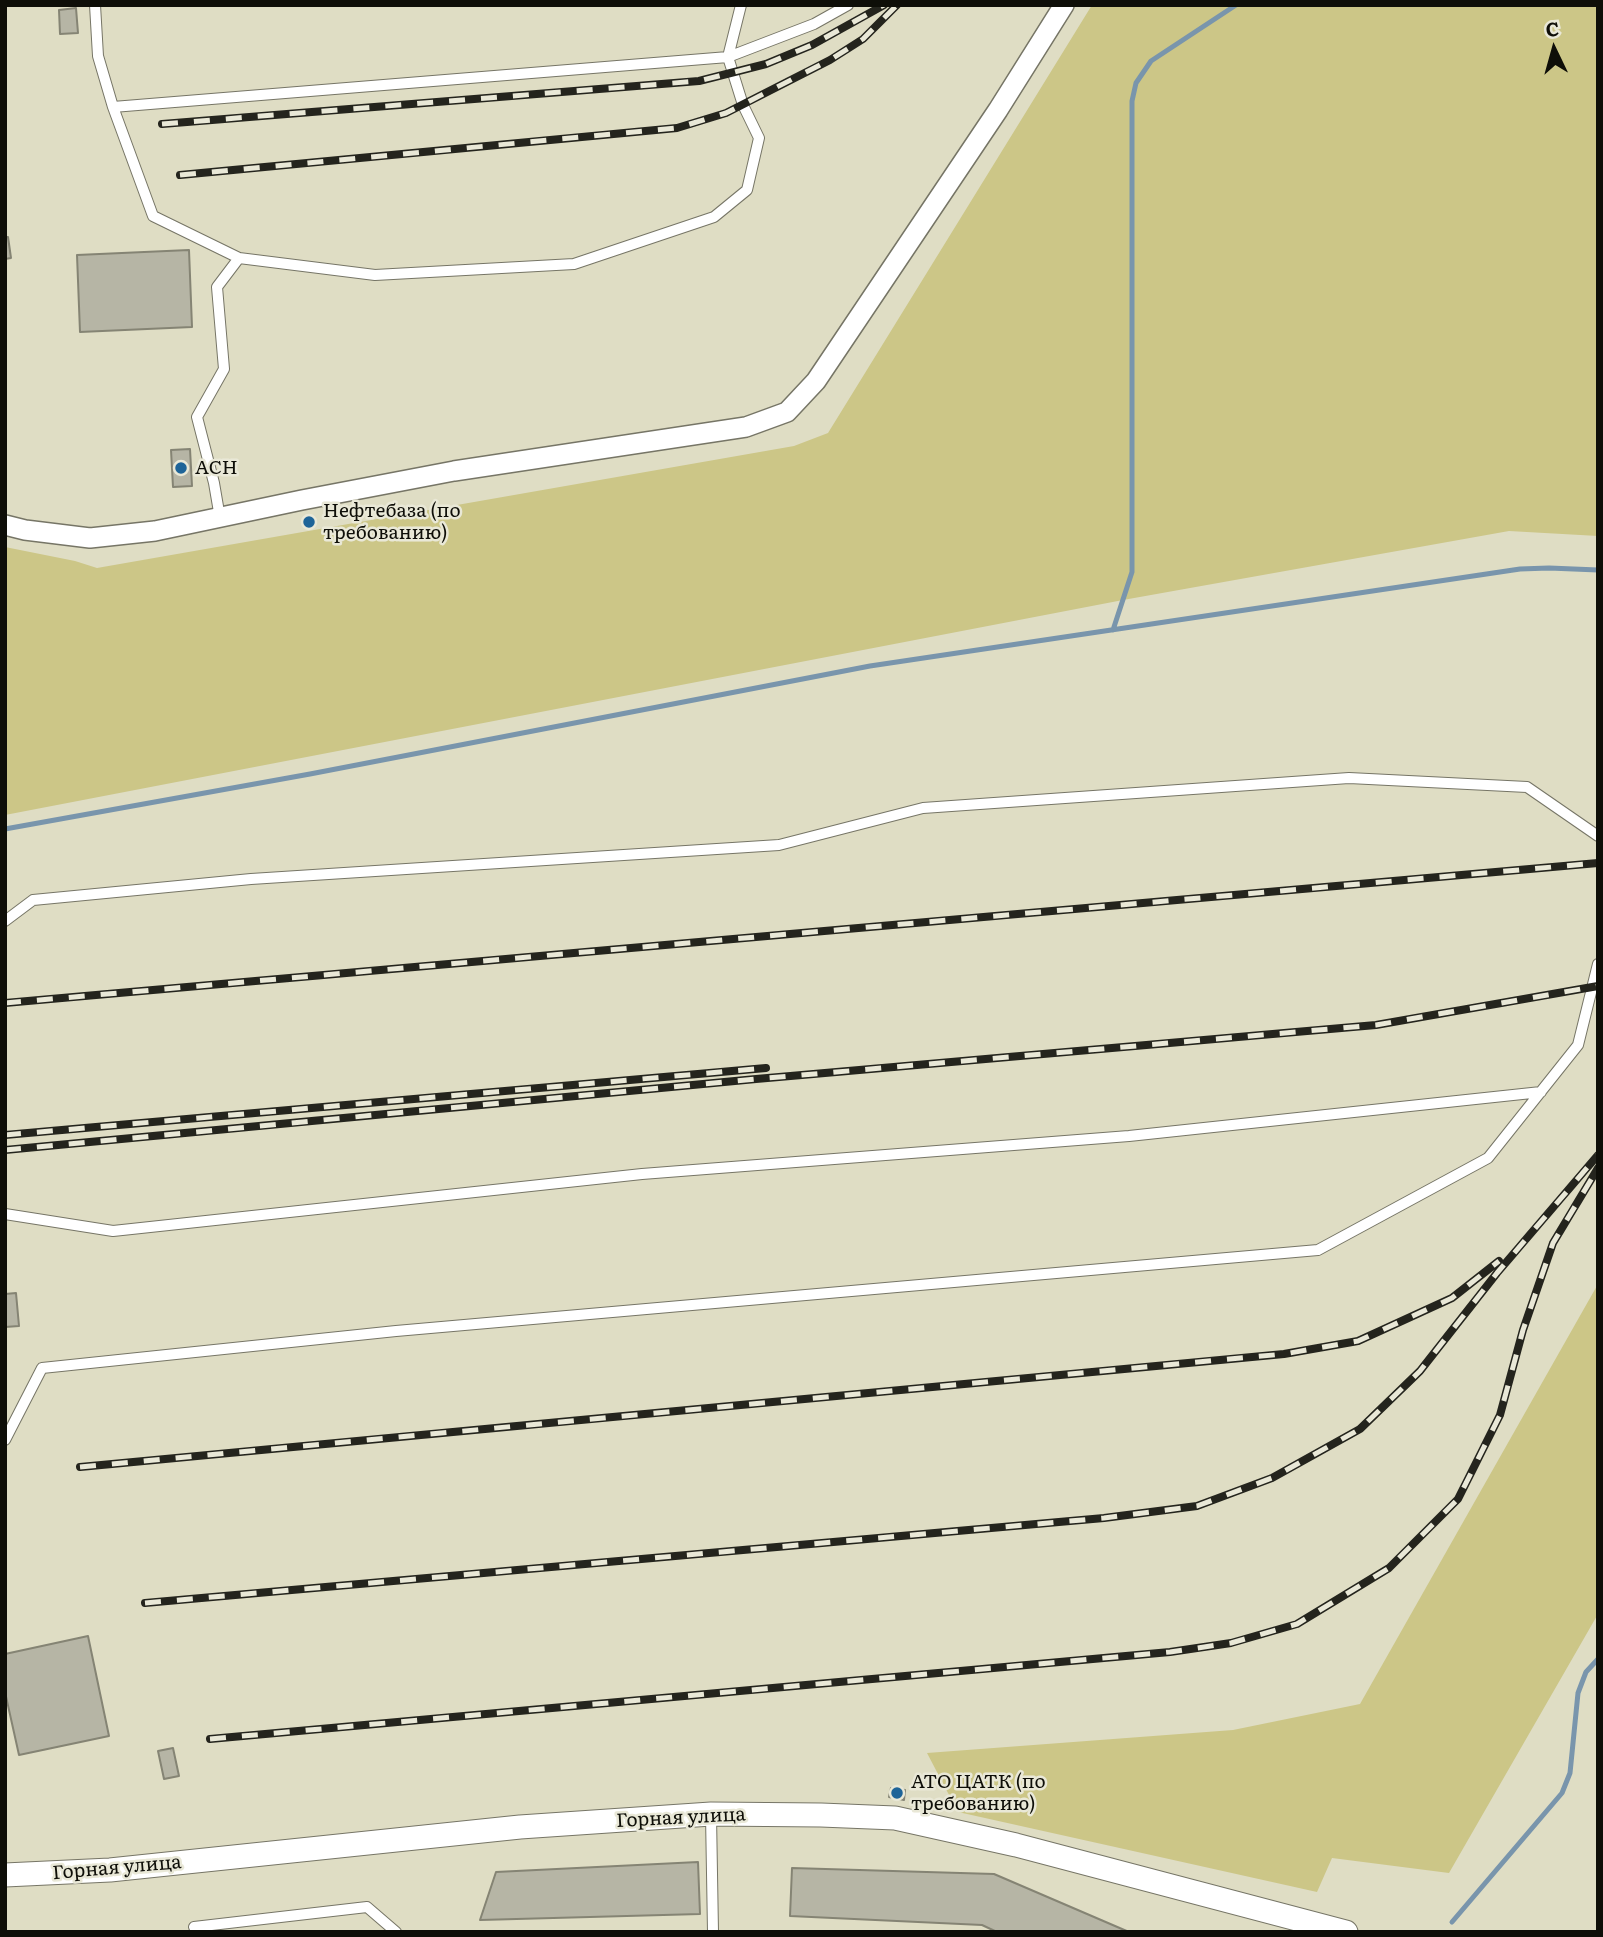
<!DOCTYPE html>
<html>
<head>
<meta charset="utf-8">
<style>
  body { margin:0 }
  #map { position:relative; width:1603px; height:1937px; overflow:hidden; background:#e9e8d7; font-family:Literata,serif }
  canvas { display:block }
  .frame { position:absolute; inset:0; border:7px solid #0e0e08; pointer-events:none }
  .north { position:absolute; left:1519px; top:14px; width:70px; height:70px; -webkit-text-stroke:5px #e9e8d7; paint-order:stroke; rotate:355deg; font-size:19px; font-weight:700; line-height:28px; text-align:center; color:#0e0e08 }
  .north::after { content:''; display:block; margin:auto; width:24px; height:32px; background:#0e0e08; clip-path:polygon(50% 0,100% 100%,50% 72%,0 100%) }
</style>
</head>
<body>
<div id="map">
<canvas width="1603" height="1937"></canvas>
<div class="frame"></div>
<div class="north">С</div>
</div>
<script>
const g = document.querySelector('canvas').getContext('2d');
g.lineJoin = 'round';
function paint(path, color) { g.fillStyle = color; g.fill(path, 'evenodd'); }
function stroke(path, color, width, dash) { g.strokeStyle = color; g.lineWidth = width; g.lineCap = dash ? 'butt' : 'round'; g.setLineDash(dash || []); g.stroke(path); }
function write(font, color, halo, rows, align = 'center') {
  g.font = font + ' Literata,serif'; g.lineWidth = 5; g.setLineDash([]); g.textBaseline = 'middle'; g.strokeStyle = halo; g.fillStyle = color; for (const [text, x, y, turn = 0] of rows) {
    g.save(); g.translate(x, y); g.rotate((+turn || 0) * Math.PI / 180); g.textAlign = isNaN(turn) ? turn : align; if (halo) g.strokeText(text, 0, 0); g.fillText(text, 0, 0); g.restore();
  }
}
const built = new Path2D(`
  M5,5H1598V1932H5Z`);
const green = new Path2D(`
  M1092,5H1598V536L1509,531L1123,600L5,815V547L75,561L97,568L794,446L828,433Z
  M1598,1284V1614L1449,1873L1332,1858L1317,1892L958,1812L927,1753L1233,1730L1360,1704Z`);
const stream = new Path2D(`
  M1113,630L1132,572V101L1136,83L1151,61L1236,5
  M5,829L310,774L870,666L1520,569L1549,568L1598,570
  M1452,1922L1562,1793L1570,1773L1578,1693L1586,1672L1598,1659`);
const building = new Path2D(`
  M76,8L78,33L60,34L59,10Z
  M5,237H8L11,258L5,259Z
  M189,250L192,327L80,332L77,255Z
  M190,449L192,486L173,487L171,450Z
  M16,1293L19,1326L5,1327V1294Z
  M88,1636L109,1736L19,1755L5,1692V1654Z
  M173,1748L179,1776L164,1779L158,1751Z
  M891,1788L905,1790L904,1800L889,1797Z
  M698,1862L700,1914L480,1920L496,1872Z
  M792,1868L994,1874L1129,1932H997L982,1925L790,1916Z`);
const service = new Path2D(`
  M95,5L98,56L113,107L153,216L239,258L375,275L574,264L714,217L747,190L759,138L743,105L728,57L741,5
  M113,107L728,57L814,24L848,5
  M220,518L214,483L197,417L224,369L217,287L239,258
  M5,921L33,900L251,879L779,845L923,808L1349,778L1527,787L1598,836
  M5,1214L113,1231L642,1174L1129,1136L1541,1092
  M5,1440L42,1368L396,1331L1318,1250L1488,1158L1578,1045L1598,964
  M711,1815L713,1932
  M194,1927L367,1907L396,1932`);
const minor = new Path2D(`
  M5,525L25,530L90,538L155,531L302,500L454,471L746,427L787,412L816,381L998,110L1064,5`);
const tertiary = new Path2D(`
  M5,1875L110,1870L520,1827L711,1814L821,1815L895,1818L1016,1845L1346,1932`);
const rail = new Path2D(`
  M162,124L699,81L766,64L812,45L884,5
  M180,175L677,128L726,113L830,60L863,39L897,5
  M5,1003L1598,863
  M5,1135L766,1068
  M5,1150L756,1079L1376,1025L1598,986
  M80,1467L1284,1354L1358,1341L1452,1298L1499,1261
  M145,1603L1104,1518L1197,1506L1272,1478L1360,1429L1420,1371L1497,1273L1598,1155
  M210,1739L1170,1652L1231,1643L1297,1624L1389,1568L1458,1499L1500,1415L1523,1330L1553,1243L1598,1168`);
const markers = [
  [181,468,7,"#1e6498"],
  [309,522,7,"#1e6498"],
  [897,1793,7,"#1e6498"]
];
const poiNames = [
  ["АСН",195,468],
  ["Нефтебаза (по",323,511],
  ["требованию)",323,533],
  ["АТО ЦАТК (по",911,1782],
  ["требованию)",911,1804]
];
const streetNames = [
  ["Горная улица",681,1818,-3],
  ["Горная улица",117,1868,-5]
];
paint(built, '#dfddc4');
paint(green, '#ccc687');
stroke(stream, '#7995ac', 5);
paint(building, '#b6b5a5');
stroke(building, '#858474', 2);
stroke(service, '#767566', 12);
stroke(minor, '#767566', 22);
stroke(tertiary, '#767566', 25);
stroke(service, '#fff', 10);
stroke(minor, '#fff', 19);
stroke(tertiary, '#fff', 23);
stroke(rail, '#24241d', 8);
stroke(rail, '#e9e8d7', 5, [16]);
for (const [x, y, r, color] of markers) { const dot = new Path2D(); dot.arc(x, y, r, 0, 2 * Math.PI); g.fillStyle = color; g.fill(dot); stroke(dot, '#e9e8d7', 2.5); }
write('19px', '#0e0e08', '#e9e8d7', poiNames, 'left');
write('19px', '#0e0e08', '#e9e8d7', streetNames);
</script>
</body>
</html>
